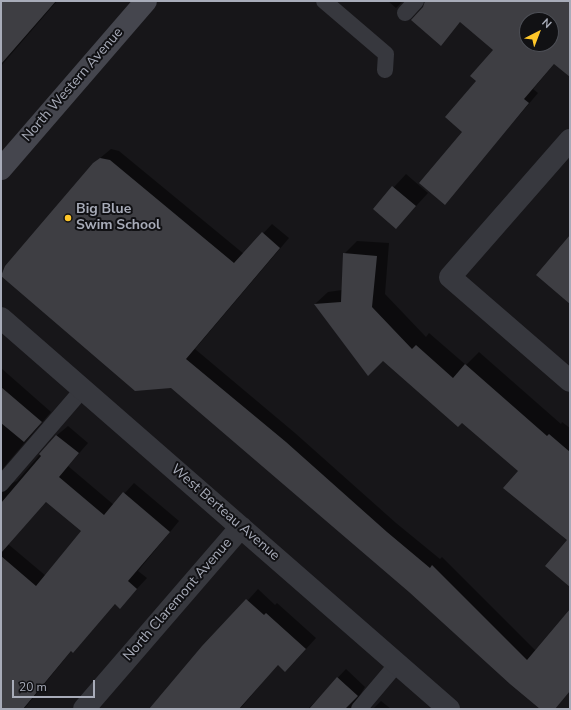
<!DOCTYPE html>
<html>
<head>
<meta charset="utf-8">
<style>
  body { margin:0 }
  #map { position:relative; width:571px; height:710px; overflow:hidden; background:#171619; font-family:"Nunito Sans",sans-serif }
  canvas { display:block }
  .frame { position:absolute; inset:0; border:2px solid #a8acb9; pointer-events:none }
  .north { position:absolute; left:519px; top:12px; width:40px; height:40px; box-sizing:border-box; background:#111114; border:1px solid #4d4f56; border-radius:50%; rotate:42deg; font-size:11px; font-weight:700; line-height:16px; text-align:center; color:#a8acb9 }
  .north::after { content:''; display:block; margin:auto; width:14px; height:18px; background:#fec629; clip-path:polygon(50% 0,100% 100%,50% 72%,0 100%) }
  .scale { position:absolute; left:12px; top:680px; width:83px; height:18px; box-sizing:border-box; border:2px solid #a8acb9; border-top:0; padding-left:5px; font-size:12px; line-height:14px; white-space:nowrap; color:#a8acb9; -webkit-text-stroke:3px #111114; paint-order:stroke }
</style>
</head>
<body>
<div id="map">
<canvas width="571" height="710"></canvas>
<div class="frame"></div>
<div class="north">N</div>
<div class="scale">20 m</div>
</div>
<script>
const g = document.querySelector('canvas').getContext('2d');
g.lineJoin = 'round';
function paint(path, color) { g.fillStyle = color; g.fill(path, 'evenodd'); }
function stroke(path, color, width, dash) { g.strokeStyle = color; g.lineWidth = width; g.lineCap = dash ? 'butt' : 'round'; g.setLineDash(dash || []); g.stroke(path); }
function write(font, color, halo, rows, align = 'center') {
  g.font = font + ' "Nunito Sans",sans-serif'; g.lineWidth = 4; g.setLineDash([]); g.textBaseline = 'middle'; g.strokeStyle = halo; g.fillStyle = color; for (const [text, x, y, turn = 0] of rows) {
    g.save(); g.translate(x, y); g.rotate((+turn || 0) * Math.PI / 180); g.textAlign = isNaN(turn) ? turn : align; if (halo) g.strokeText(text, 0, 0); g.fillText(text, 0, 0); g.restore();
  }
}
const shadow = new Path2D(`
  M1,1H57L1,66Z
  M388,1H403L396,8Z
  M426,1H570V63H555L533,89L538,93L445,203L477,80L494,50L461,21L441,44ZM527,20H551V44H527Z
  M111,149L119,151L244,254L272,224L289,238L195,349L295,433L396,523L440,559L442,557L536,651L570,611V691L554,709H541L410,591L171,387L94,163Z
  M406,174L428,193L396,228L374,209Z
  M357,241L389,243L385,294L426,337L429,333L466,365L479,352L561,424L562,422L570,428V541L519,471L463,421L315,304L328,292L342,290L344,254Z
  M1,368L51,412L4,467L1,472L10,484L17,481L56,436L68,426L88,443L68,466L114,505L134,483L179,521L138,571L147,578L120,607L116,603L83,641L72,650L24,709H1ZM47,501L82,531L46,576L8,544Z
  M258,589L275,605L277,603L316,638L296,660L278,664L240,709H151Z
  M346,669L365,687L358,698L361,708L363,709H308Z
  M381,701L391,709H373Z`);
const building = new Path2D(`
  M1,1H56L1,64Z
  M425,1H570V77L554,64L524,99L529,103L445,205L419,183L462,132L445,117L476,81L470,76L493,50L460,22L441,46L411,20L423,7ZM527,20H551V44H527Z
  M100,158L110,160L234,263L262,232L280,248L186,359L286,442L387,532L430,568L432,565L527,660L570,609V691L555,709H540L510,684L409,592L171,388L135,391L1,276L5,266L93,163Z
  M392,186L416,206L396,229L373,209Z
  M570,235V304L536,275Z
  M343,253L377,256L372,307L412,349L416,345L453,378L465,364L547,436L549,434L570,452V587L545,566L567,540L503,488L518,471L462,423L458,427L383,361L368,376L314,304L341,302Z
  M1,387L42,422L24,442L1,423Z
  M56,435L79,453L59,477L104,515L123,492L170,532L128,581L137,589L120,609L115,604L73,653L71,651L23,709H1V556L36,586L81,531L46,502L1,553V503L41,456L39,454Z
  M246,599L264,615L266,613L306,649L285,672L278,665L239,709H149L202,646Z
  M337,677L358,696L345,709H309Z`);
const lane = new Path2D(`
  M324,1L386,54L385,70
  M405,13L416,1
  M1,484L83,389
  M359,709L397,664`);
const street = new Path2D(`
  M570,140L450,277L570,381
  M1,318L449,709
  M84,709L241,527`);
const secondary = new Path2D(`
  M1,169L146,1`);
const markers = [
  [68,218,4,"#fec629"]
];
const streetNames = [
  ["North Western Avenue",73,85,-49],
  ["West Berteau Avenue",225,513,41],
  ["North Claremont Avenue",178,600,-49]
];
const poiNames = [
  ["Big Blue",76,210],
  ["Swim School",76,226]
];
paint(shadow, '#0007');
paint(building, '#3e3e43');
stroke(lane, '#37383e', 16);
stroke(street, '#37383e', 22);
stroke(secondary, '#45464e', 22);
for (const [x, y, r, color] of markers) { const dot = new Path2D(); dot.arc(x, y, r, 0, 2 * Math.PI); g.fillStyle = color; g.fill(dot); stroke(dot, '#111114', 1.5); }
write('14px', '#a8acb9', '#111114', streetNames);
write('bold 14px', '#a8acb9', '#111114', poiNames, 'left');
</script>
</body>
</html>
